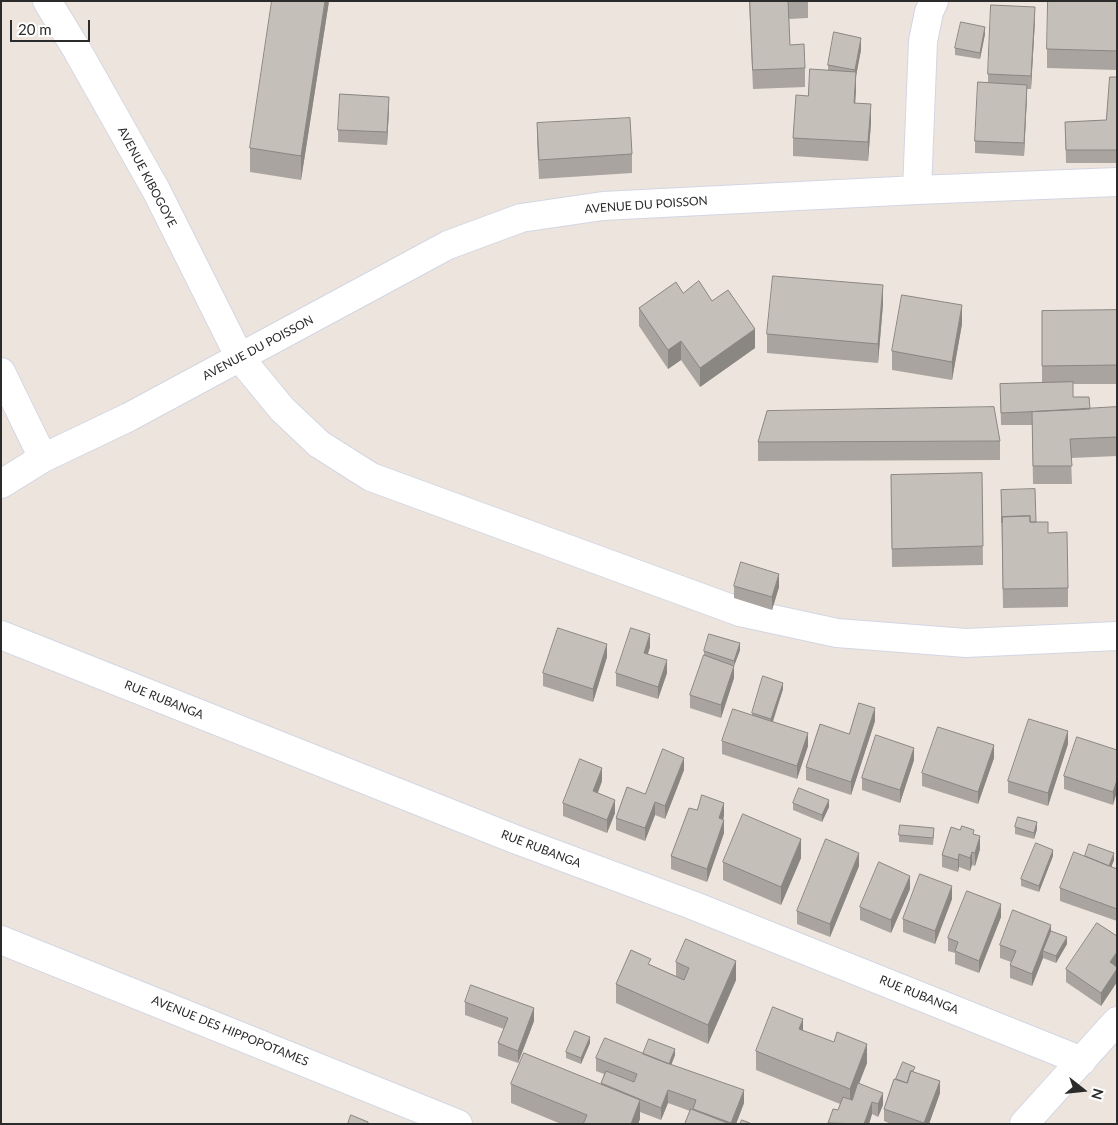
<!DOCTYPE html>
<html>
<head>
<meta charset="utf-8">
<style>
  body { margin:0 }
  #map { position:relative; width:1118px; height:1125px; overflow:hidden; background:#ede5dd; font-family:Lato,sans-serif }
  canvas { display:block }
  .frame { position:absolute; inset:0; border:2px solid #2b2b2b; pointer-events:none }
  .north { position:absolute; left:1058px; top:1065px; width:50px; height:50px; -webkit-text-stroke:4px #fff; paint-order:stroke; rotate:106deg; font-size:14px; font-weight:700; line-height:20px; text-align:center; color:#2b2b2b }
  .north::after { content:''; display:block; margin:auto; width:18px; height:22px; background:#2b2b2b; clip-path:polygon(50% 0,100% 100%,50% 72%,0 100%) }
  .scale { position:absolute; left:10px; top:20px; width:80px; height:22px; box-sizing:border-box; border:2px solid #2b2b2b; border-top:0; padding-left:6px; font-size:15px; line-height:18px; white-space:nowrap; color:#2b2b2b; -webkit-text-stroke:4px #fff; paint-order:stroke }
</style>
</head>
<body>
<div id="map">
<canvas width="1118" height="1125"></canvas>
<div class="frame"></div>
<div class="north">N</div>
<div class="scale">20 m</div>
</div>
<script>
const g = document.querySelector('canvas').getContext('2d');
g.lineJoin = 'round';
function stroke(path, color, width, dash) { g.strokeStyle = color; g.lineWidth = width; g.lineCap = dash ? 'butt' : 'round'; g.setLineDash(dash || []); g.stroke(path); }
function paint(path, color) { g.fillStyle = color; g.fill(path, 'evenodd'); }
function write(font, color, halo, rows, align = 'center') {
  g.font = font + ' Lato,sans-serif'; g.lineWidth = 4; g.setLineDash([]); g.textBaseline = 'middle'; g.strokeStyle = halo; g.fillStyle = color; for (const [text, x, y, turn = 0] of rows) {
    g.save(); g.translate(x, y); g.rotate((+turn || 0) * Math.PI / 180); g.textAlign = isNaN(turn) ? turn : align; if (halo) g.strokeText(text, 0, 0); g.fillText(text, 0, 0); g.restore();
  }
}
const street = new Path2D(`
  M47,1L77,50L156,190L240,358L282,409L319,444L371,477L740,612L837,633L966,643L1117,636
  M917,190L923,41L929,12L934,1
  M1,372L43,458
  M1,484L43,458L129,417L448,245L521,218L603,206L917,190L1117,182
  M1,635L517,840L692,905L1082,1061
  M1,940L458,1124
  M1024,1124L1117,1021`);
const wall = new Path2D(`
  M329,1L301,180L250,172V148Z
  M749,1H808V18L789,19L790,45L805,68V87L753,89Z
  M1117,1V70L1047,68V49Z
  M1035,20L1031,89H1027L1024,156L975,153V141L988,83V74Z
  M985,34L980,59L955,55V48Z
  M861,50L856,76L855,103L871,123L868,161L793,156V138L808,96L828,70V65Z
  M1117,77V163H1066L1065,122L1106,120Z
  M389,109L387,145L338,142V130Z
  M537,123L632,154V173L539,179L537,142Z
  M683,293L712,301L755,348L700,387L681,360L668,369L639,326V308Z
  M883,304L878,363L767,353V334Z
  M1117,310V384H1073V397L1090,409L1117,407V456L1071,458L1072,484H1033L1032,425H1001L1000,384L1042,383V311Z
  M962,324L952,380L892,370V351Z
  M1000,441V460L758,461V442Z
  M982,473L983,565L892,567L891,475Z
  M1001,490L1048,533L1068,588V607L1003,608Z
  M734,586L779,587L772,610L734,598Z
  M650,647L648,654L667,673L658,699L616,686V673Z
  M740,650L734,666V678L721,718L690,708V695L704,656V651Z
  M607,657L593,702L543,686V673Z
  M783,689L773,722L808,746L797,779L722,754V741L752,715V713Z
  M875,721L851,795L806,780V767L849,734Z
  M1068,744L1048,806L1008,793V781Z
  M1117,750L1113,805L1064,789V776Z
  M994,758L978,804L922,786V773Z
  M914,760L900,803L862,790V778Z
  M684,770L665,819L655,815L645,841L616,830V818L645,794Z
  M602,781L598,793L615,813L607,833L563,816V803Z
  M793,803L829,807L822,822L793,810Z
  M697,810L724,816L723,820L724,833L707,882L671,869V856Z
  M1015,827L1037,829L1034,839L1015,834Z
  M899,835H934L933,845L899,842Z
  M974,835L980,849L975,866L972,865L970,871L959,867L958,872L942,867V855Z
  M1053,856L1039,892L1021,886V879Z
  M1085,856L1114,860L1111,867L1117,869V921L1060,901V888Z
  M801,858L781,905L723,880V862Z
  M859,866L830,937L797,924V911Z
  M910,889L891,933L860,920V907Z
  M952,899L935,944L903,932V919Z
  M1001,917L979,973L955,964V953L948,951V938Z
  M1051,931L1067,944L1056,963L1043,958L1032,986L1010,978V965L1011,962L1000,958V945Z
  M676,962L736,980L708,1044L616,1003V984L651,965L676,976Z
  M1116,966L1117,967V982L1101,1006L1066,982V969Z
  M465,1002L534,1021L518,1063L498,1056V1043L504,1029L465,1015Z
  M803,1030L867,1063L859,1083L883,1105L878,1117L872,1114L869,1124H828L833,1109L838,1110L840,1104L756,1070V1051Z
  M590,1043L581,1064L566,1058V1052Z
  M643,1054L675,1055L671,1065L744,1103L736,1124H685L690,1111L668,1103L661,1120L640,1112V1119L638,1124H561L511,1103V1084H601L604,1074L596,1071V1058Z
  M915,1072L940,1093L929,1124H891L884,1121V1109L896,1079Z`);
const shadedWall = new Path2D(`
  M325,1H329L301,180V156Z
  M1035,7V20L1031,89V76Z
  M985,27V34L980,59V53Z
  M861,38V50L856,76V91L854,122L855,70Z
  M1027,85V97L1024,156V143Z
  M389,97V109L387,145V132Z
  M871,104V123L868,161V142Z
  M883,285V304L878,363V344Z
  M962,305V324L952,380V362Z
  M755,329V348L700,387V368Z
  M681,341V360L668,369V350Z
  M779,574V587L772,610V597Z
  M650,634V647L644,665V653Z
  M740,643V650L734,666V678L721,718V705L734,667V661Z
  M607,644V657L593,702V689Z
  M667,660V673L658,699V687Z
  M783,683V689L771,726V719Z
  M875,708V721L851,795V782Z
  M1068,731V744L1048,806V793Z
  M808,733V746L797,779V766Z
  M994,745V758L978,804V792Z
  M914,748V760L900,803V790Z
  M684,758V770L665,819V806Z
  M602,768V781L593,804V791Z
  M1117,780V792L1113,805V792Z
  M615,800V813L607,833V820Z
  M829,800V807L822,822V815Z
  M655,802V815L645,841V828Z
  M724,803V816L719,831V818Z
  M724,820V833L707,882V869Z
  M1037,822V829L1034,839V833Z
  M980,836V849L975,866V853Z
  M801,839V858L781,905V887Z
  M1053,850V856L1039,892V886Z
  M972,852V865L970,871V858Z
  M859,853V866L830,937V924Z
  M1114,853V860L1109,873V866Z
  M959,854V867L958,872V860Z
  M910,876V889L891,933V920Z
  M952,886V899L935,944V931Z
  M1001,904V917L979,973V961Z
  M1051,925V937L1043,951V958L1032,986V974Z
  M1067,937V944L1056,963V956Z
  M1117,952V965L1110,975V962Z
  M736,961V980L708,1044V1025Z
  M1117,969V982L1101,1006V993Z
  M534,1008V1021L518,1063V1051Z
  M803,1019V1038L799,1029Z
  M590,1037V1043L581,1064V1058Z
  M867,1044V1063L850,1107V1089Z
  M675,1049V1055L667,1076V1069Z
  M940,1081V1093L929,1124H924Z
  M668,1090V1103L661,1120V1108Z
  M744,1090V1103L736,1124H731Z
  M883,1093V1105L878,1117V1104Z
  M640,1100V1119L638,1124H631Z
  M872,1102V1114L869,1124H864Z`);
const building = new Path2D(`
  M272,1H325L301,156L250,148Z
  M750,1H788L790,45L804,44L805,68L753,70Z
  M1048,1H1117V51L1047,49Z
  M991,5L1035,7L1031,76L988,74Z
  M961,22L985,27L980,53L955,48Z
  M834,32L861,38L855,70L828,65Z
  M810,69L856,72L854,103L871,104L868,142L793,138L796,95L808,96Z
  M1110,77H1117V150H1066L1065,122L1106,120Z
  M978,82L1027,85L1024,143L975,141Z
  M340,94L389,97L387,132L338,130Z
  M630,118L632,154L539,160L537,123Z
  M773,276L883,285L878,344L767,334Z
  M699,281L712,301L728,290L755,329L700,368L681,341L668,350L639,308L676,282L683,293Z
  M902,295L962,305L952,362L892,351Z
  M1117,310V365L1042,366V311Z
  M1073,382V397H1089L1090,409L1047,411L1001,413L1000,384Z
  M994,407L1000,441L758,442L767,411Z
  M1117,407V437L1070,439L1072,466H1033L1032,412Z
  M982,473L983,546L892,549L891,475Z
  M1035,489L1036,522H1030V516L1002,517V523L1001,490Z
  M1030,516V522H1048V533L1067,532L1068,588L1003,589L1002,517Z
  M741,562L779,574L772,597L734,586Z
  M558,628L607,644L593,689L543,673Z
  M631,628L650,634L644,653L667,660L658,687L616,673Z
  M709,634L740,643L734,661L704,651Z
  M704,655L734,666L721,705L690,695Z
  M763,676L783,683L771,719L752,713Z
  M859,703L875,708L851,782L806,767L820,724L849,734Z
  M733,709L808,733L797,766L722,741Z
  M1029,719L1068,731L1048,793L1008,781Z
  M938,727L994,745L978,792L922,773Z
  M876,735L914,748L900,790L862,778Z
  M1077,737L1117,750V780L1113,792L1064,776Z
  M663,749L684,758L665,806L655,802L645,828L616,818L627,787L645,794Z
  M580,759L602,768L593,791L615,800L607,820L563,803Z
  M799,788L829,800L822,815L793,803Z
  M702,795L724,803L719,818L724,820L707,869L671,856L689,808L697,810Z
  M743,814L801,839L781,887L723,862Z
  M1018,817L1037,822L1034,833L1015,827Z
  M900,825L934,828L933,838L899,835Z
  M962,826L974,830L973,834L980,836L975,853L972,852L970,858L959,854L958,860L942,855L951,827L960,830Z
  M826,839L859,853L830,924L797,911Z
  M1036,843L1053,850L1039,886L1021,879Z
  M1089,844L1114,853L1109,866L1085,856Z
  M1074,852L1117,869V909L1060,888Z
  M879,862L910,876L891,920L860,907Z
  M920,874L952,886L935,931L903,919Z
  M967,891L1001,904L979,961L955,951L958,942L948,938Z
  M1013,910L1051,925L1032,974L1010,965L1016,951L1000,945Z
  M1097,923L1117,936V952L1110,962L1117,967V969L1101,993L1066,969Z
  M1051,931L1067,937L1056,956L1043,951Z
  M686,939L736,961L708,1025L616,984L631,950L651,959L648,964L684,980L689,968L676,962Z
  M471,985L534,1008L518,1051L498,1043L508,1018L465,1002Z
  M773,1007L803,1019L799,1029L834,1042L837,1032L867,1044L850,1089L756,1051Z
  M575,1031L590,1037L581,1058L566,1052Z
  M605,1038L667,1063L744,1090L731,1123L693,1109L696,1100L668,1090L661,1108L601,1083L606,1071L634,1082L637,1074L596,1058Z
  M649,1039L675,1049L669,1064L643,1054Z
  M524,1053L640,1100L631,1124H583L587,1115L511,1084Z
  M903,1062L915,1067L913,1071H911L907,1083L896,1079Z
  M911,1071L940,1081L924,1123L884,1109L894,1079L907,1083Z
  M858,1083L883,1093L878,1104L872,1102L864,1124L828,1123L833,1109L838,1110L843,1097L852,1100Z
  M691,1109L730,1124H685Z
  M351,1115L368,1122V1124H348Z
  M742,1120L752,1124H740Z`);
const streetNames = [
  ["AVENUE KIBOGOYE",147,177,62],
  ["AVENUE DU POISSON",646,205,-4],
  ["AVENUE DU POISSON",258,348,-28],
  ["RUE RUBANGA",164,700,22],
  ["RUE RUBANGA",541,849,21],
  ["RUE RUBANGA",919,995,22],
  ["AVENUE DES HIPPOPOTAMES",230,1031,22]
];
stroke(street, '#d2d6e3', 30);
stroke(street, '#fff', 28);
paint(wall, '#a9a49f');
paint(shadedWall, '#8a8682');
paint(building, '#c5bfb9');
stroke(building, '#8a8682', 1);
write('12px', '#2b2b2b', '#fff', streetNames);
</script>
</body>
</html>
